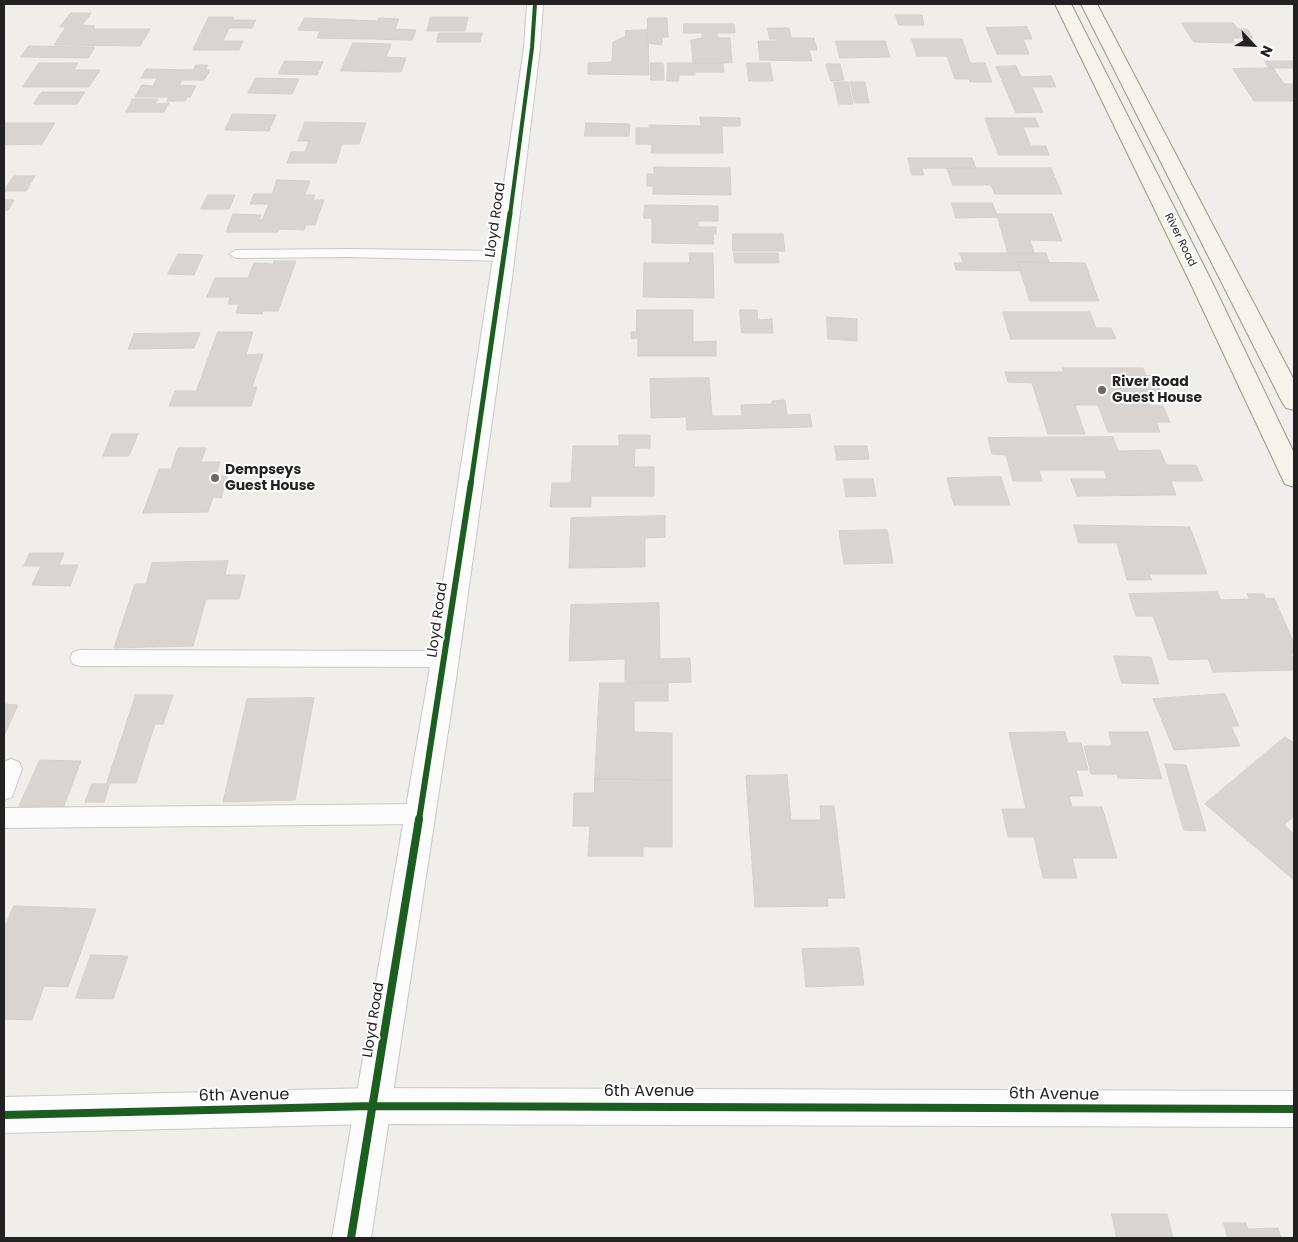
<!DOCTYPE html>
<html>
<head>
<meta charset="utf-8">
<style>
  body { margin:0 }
  #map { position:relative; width:1298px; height:1242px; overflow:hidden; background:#f0eeeb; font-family:Poppins,sans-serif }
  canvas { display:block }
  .frame { position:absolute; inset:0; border:5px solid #222; pointer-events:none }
  .north { position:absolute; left:1228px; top:20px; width:50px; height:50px; -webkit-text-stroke:4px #fff; paint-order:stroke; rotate:115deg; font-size:14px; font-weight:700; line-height:20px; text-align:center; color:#222 }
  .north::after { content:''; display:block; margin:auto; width:18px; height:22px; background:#222; clip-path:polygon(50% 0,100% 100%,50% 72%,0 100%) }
</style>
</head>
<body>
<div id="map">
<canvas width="1298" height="1242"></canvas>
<div class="frame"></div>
<div class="north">N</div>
</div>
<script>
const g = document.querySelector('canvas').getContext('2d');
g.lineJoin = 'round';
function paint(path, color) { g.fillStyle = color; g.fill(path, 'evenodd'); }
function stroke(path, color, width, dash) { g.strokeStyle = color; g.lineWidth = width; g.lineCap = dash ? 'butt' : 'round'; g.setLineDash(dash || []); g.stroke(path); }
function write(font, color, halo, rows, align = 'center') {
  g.font = font + ' Poppins,sans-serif'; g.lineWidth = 4; g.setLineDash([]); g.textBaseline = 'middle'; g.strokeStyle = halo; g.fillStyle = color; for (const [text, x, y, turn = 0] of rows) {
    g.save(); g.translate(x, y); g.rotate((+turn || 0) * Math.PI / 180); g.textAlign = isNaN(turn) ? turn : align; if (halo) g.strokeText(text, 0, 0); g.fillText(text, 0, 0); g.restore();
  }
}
const building = new Path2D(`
  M71,13H91L82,25L95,26L93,29H150L140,46L54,45L66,27H60Z
  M896,15H922L924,25H899Z
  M209,17H234L233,20H256L252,28H229L223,41H243L239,50H193Z
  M431,17H468L465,31H427Z
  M305,18L378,21L379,18L399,19L395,29L416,30L412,40L317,38L320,31L298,30Z
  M648,18H667L668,37H662V45L648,43Z
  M1182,23H1233L1238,29H1247L1253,38H1232L1235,43L1194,42Z
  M684,24H734L735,33H717V38H730L732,63H693L691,40L702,38V33H684Z
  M1027,27L1032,39H1023L1029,54H997L986,28Z
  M768,28H789L791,38H814L817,50H809L812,61L760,60L758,41H776V39H770Z
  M648,30L649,75L588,74V63L612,62L613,42L626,36L625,31Z
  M439,33H482L480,42H437Z
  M912,39H962L970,63H985L992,82H970L969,79H955L947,56H917Z
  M836,41H885L890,57L840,58Z
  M353,43L391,44L386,57L406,58L401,72L341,71Z
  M29,46L95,47L88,58L21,57Z
  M285,61L323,62L317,75L279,74Z
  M1265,61H1294V68H1269Z
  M39,63H78L74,70H100L89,87H23Z
  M651,63H663L664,80H651Z
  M668,63H723L724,72H695V75H679V81H667Z
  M747,63H770L773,81H749Z
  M826,64H840L844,80L831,81Z
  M196,65H208L205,70H210L204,80H182L179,85L196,86L190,97H187L185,101H167L169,97H135L142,85L153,86L157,78H141L146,69L193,70Z
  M1016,66L1021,77L1051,76L1056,87H1032L1043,112L1016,113L996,67Z
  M1273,68L1284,84H1294V101H1254L1233,69Z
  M256,78L299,79L292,94L248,93Z
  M834,82H848L853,104H839Z
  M850,82H865L869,103H855Z
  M42,92H85L77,104H34Z
  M133,99H158L155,104L169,103L164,112H126Z
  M233,114L276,115L269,131L225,130Z
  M700,117L740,118V126H722L723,153H651L652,144H636V128H649V125L701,126Z
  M985,118H1035L1039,127H1023L1031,146H1046L1049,155H999Z
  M305,122L366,123L359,144H342L336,163H287L291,152H305L309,141H298Z
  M4,123H55L42,144L4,145Z
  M586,123L630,124L629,136H585Z
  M908,158H972L976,168H922L924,175H912Z
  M654,167L730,168L731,195L653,194V186H647V174H654Z
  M947,168H1051L1062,194H995L991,185H953Z
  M14,176H35L26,191H4Z
  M277,180L310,181L305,195H315L313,200H324L315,225H306L304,230L280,229L278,232H226L233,214L261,215L259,220H262L269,204H250L254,194H272Z
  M208,195H235L229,209H201Z
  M4,200H14L8,210H4Z
  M952,203H992L998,217L956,218Z
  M645,205L718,206V221H698V227H716V234H713L714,244L652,243V218H644Z
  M997,214H1052L1062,241L1030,240L1034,253H1008Z
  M733,234H783L785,251H733Z
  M689,253H713L714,298L643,297L644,263H690Z
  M734,253H778L779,263H735Z
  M960,253H1046L1049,263L1018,262L1021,271L956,270L954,263H963Z
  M178,254L203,255L194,275L168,274Z
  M274,261H296L278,311H263L262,314L236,313L239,304H228L230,297H207L215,278H248L254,263L273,264Z
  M1018,262L1085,263L1099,301H1030Z
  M637,310H693V342L716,341V356H638V338L631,339V332H636Z
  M740,310H757L758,320L772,319L773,333H742Z
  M1003,312H1090L1096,328H1111L1116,339H1011Z
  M827,317L857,319V341L828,339Z
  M218,332H253L246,355L263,354L252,387H257L251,406H169L175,391H196Z
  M200,333L194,348L128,349L134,334Z
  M1062,368H1143L1146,376L1154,375L1163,397H1146L1150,405L1163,406L1170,422H1156L1160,432H1108L1098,405H1075L1085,434H1048L1032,383L1008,382L1005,372H1064Z
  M709,378L712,416H742L741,405L772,404V401L785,400L787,415L810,414L812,427L687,430L686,417L651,418L650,379Z
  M112,434H138L129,456H103Z
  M619,435H650V448H635L634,467H654V496H591V507H550L552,483H571L573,446H619Z
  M1113,437L1118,451L1160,450L1166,465H1196L1203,481H1171L1176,495L1077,496L1071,479H1107L1104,470H1039L1042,481H1013L1006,455L992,454L988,438Z
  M835,446H867L869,459L837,460Z
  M178,448H206L201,462H220L216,476H227L221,498L213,497L208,512L143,513L159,469H171Z
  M1001,477L1010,505H954L947,478Z
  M844,479H873L876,496L846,497Z
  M665,516V537L645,538V567L569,568L571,518Z
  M1074,525L1190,527L1207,574H1149L1152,580H1127L1117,543H1079Z
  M887,530L893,563L844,564L839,531Z
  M30,553H64L59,565H78L70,586L32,585L41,566H24Z
  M228,561L225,575H245L239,599H206L193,646L114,648L135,584H146L152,563Z
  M1217,592L1221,600L1250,599L1247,594H1264L1266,599L1274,598L1294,643V654H1291L1294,661V670L1213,672L1208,659L1169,660L1153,616H1136L1129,594Z
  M659,603L660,659L690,658L691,682L625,684V659L569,661L571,605Z
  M1114,656L1151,657L1159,684L1122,683Z
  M600,683H668V701H634V732L672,733V780L595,779Z
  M1225,694L1239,726H1231L1240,746L1174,750L1153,699Z
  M136,695H173L163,724H155L136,783H110L104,802H85L92,784H106Z
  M314,698L295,800L223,802L247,699Z
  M4,704L18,705L4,736Z
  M1065,732L1068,743H1081L1088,770H1076L1083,796H1069L1072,807H1102L1117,858H1072L1077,878H1043L1034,837H1008L1002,809H1026L1009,733Z
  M1109,732H1148L1162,779L1118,778L1117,774H1091L1084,746H1112Z
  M1285,737L1294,743V816L1284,825L1294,834V880L1205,804Z
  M40,760L81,761L62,811L18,809Z
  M1165,764L1186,765L1206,831L1184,830Z
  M787,775L791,820H821L820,806H834L845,898H827L828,906L755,907L746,776Z
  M595,779L672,780V847H643V856H588L590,826H573L574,793H594Z
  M14,906L96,909L68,987L44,986L32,1020L4,1019V929Z
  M859,948L864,985L806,987L802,949Z
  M91,955L128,956L113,999L76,998Z
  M1112,1214H1167L1173,1238H1117Z
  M1224,1223H1246L1248,1229L1278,1228L1281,1238H1228Z`);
const service = new Path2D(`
  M349,249L504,251L512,256L504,261L349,257L236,258L229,254L236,250Z
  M80,650L445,651L452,653L455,659L452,665L445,667L80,666L73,664L70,658L73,652Z
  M11,759L19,762L22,769L12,797L4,800V762Z
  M421,804L429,807L432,814L429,821L421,824L4,828V808Z`);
const minor = new Path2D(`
  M527,4H543L540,48L512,278L456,679L371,1238H332L428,679L490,278L524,48Z`);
const tertiary = new Path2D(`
  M372,1088L1294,1091V1127L372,1124L4,1133V1097Z`);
const secondary = new Path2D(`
  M1055,4H1071L1211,280L1294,453V487L1285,484L1282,478L1189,280Z
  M1081,4H1097L1294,380V410L1286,408L1282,402Z`);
const cyclewayFar3 = new Path2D(`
  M510,215L532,48L535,4`);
const cyclewayFar2 = new Path2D(`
  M471,483L510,213`);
const cyclewayFar1 = new Path2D(`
  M419,820L471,482`);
const cycleway = new Path2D(`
  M4,1115L372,1106L1294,1109
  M351,1238L419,819`);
const markers = [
  [1102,390,5,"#6a6968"],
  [215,478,5,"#6a6968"]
];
const farStreetnames = [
  ["River Road",1180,240,64]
];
const streetNames = [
  ["Lloyd Road",496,220,-82],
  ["Lloyd Road",438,620,-82],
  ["Lloyd Road",374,1020,-81]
];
const poiNames = [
  ["River Road",1112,382],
  ["Guest House",1112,398],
  ["Dempseys",225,470],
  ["Guest House",225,486]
];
const nearStreetnames = [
  ["6th Avenue",649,1092],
  ["6th Avenue",1054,1095,1],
  ["6th Avenue",244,1096,-1]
];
paint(building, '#d7d4d2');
stroke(building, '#d3d0cc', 1);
stroke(service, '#c9c8c7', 2);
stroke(minor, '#c9c8c7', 2);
stroke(tertiary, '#c9c8c7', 2);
stroke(secondary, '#999a82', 2);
paint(service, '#fdfcfc');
paint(minor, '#fdfcfc');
paint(tertiary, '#fdfcfc');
paint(secondary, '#f4f4ed');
stroke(cyclewayFar3, '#1b5e20', 4);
stroke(cyclewayFar2, '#1b5e20', 5);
stroke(cyclewayFar1, '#1b5e20', 6);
stroke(cycleway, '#1b5e20', 8);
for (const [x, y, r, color] of markers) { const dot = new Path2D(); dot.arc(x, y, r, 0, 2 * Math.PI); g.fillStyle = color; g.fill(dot); stroke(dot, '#fff', 2); }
write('11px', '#222', '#fff', farStreetnames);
write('14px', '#222', '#fff', streetNames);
write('bold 14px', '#222', '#fff', poiNames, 'left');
write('16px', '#222', '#fff', nearStreetnames);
</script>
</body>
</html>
